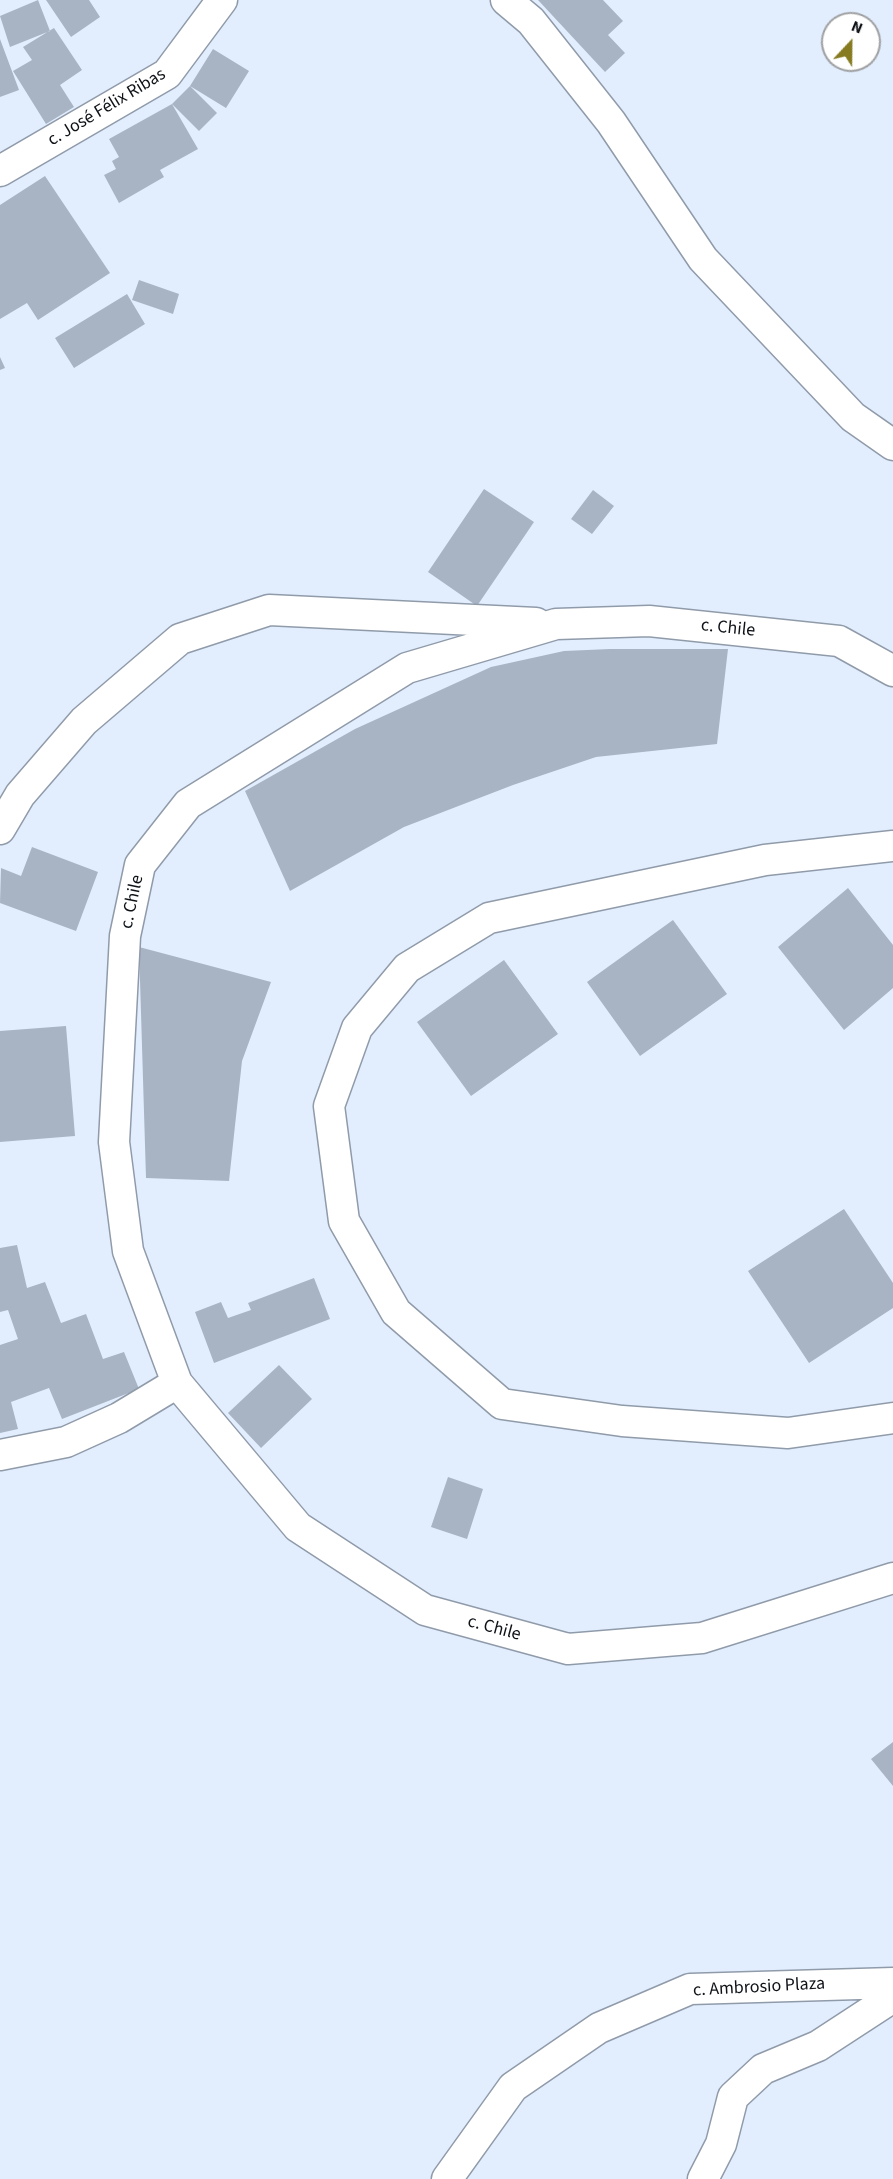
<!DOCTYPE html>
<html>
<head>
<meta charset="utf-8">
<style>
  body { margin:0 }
  #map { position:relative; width:893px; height:2179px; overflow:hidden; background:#e2eefe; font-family:"Source Sans 3",sans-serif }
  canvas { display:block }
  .north { position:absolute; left:821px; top:12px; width:60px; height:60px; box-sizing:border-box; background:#fff; border:2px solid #9fa0a2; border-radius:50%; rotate:22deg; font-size:16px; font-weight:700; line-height:24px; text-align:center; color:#0e1217 }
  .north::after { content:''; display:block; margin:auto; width:21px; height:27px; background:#867b21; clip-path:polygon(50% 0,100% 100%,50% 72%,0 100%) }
</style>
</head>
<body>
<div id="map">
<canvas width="893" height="2179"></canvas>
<div class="north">N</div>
</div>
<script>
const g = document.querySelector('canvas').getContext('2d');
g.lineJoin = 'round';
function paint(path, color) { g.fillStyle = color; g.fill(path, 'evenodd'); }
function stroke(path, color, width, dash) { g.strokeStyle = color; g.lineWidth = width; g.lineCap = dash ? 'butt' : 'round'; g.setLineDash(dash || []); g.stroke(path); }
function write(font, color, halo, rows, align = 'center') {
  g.font = font + ' "Source Sans 3",sans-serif'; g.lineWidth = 4.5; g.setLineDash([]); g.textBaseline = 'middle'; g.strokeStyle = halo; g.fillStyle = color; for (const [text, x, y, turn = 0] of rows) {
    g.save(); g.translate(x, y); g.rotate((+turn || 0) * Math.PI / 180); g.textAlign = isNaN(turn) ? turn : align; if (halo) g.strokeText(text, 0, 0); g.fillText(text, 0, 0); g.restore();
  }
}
const building = new Path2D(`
  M38,0L50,31L10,47L0,16Z
  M46,0H89L100,17L71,37Z
  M538,0H603L623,21L608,35L625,53L605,72Z
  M54,28L82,70L60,85L74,107L46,124L13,71L32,60L23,47Z
  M0,39L19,90L0,97Z
  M213,49L249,71L226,108L190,86L217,113L199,131L172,104L198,149L160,170L164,177L119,203L104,175L116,169L112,161L119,157L109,139L172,104L190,86Z
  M45,176L110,273L38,320L27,303L0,319V205Z
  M139,280L179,294L173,314L132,300Z
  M127,294L145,324L74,368L55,338Z
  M0,357L5,368L0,370Z
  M484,489L534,522L477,606L428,572Z
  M593,490L614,506L592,534L571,519Z
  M610,649H728L717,744L596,757L513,785L404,827L290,891L245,791L355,729L491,667L564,651Z
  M32,847L98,872L76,931L0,903L1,868L21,876Z
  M848,888L893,945V988L844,1030L778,947Z
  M673,920L727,994L640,1056L587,982Z
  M139,947L271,982L242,1061L229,1181L146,1178Z
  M504,960L558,1034L471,1096L417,1022Z
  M66,1026L75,1136L0,1142V1031Z
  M844,1209L893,1283V1308L809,1363L748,1271Z
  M17,1245L27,1288L45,1282L61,1323L86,1314L103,1359L124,1352L139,1389L62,1419L49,1388L11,1402L18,1429L0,1433V1345L18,1339L8,1310L0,1312V1248Z
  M314,1278L330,1319L214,1363L195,1312L221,1302L228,1318L251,1310L248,1303Z
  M279,1365L312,1399L261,1448L228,1413Z
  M448,1477L483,1489L467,1539L431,1527Z
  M893,1742V1786L871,1759Z`);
const minor = new Path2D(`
  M506,0L531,21L611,122L703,259L853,417L893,445
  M0,171L167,74L222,0
  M893,671L839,641L649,621L556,624L407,668L188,804L140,865L125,936L114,1142L128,1251L177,1383L298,1527L425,1610L568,1649L702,1638L893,1578
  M0,829L20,795L84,721L180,639L269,610L536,623
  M893,846L765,860L489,918L407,968L357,1028L329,1106L344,1221L396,1312L502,1404L622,1421L788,1433L893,1418
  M0,1455L66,1442L119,1418L177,1383
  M447,2179L513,2087L599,2028L690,1989L893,1983
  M703,2179L721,2144L733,2097L763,2069L818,2046L893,1997`);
const streetNames = [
  ["c. José Félix Ribas",107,108,-31],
  ["c. Chile",728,629,6],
  ["c. Chile",133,902,-78],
  ["c. Chile",494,1629,15],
  ["c. Ambrosio Plaza",759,1988,-3]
];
paint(building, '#a8b4c3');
stroke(minor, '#909baa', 33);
stroke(minor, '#fff', 30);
write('18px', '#0e1217', '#fff', streetNames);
</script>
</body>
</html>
